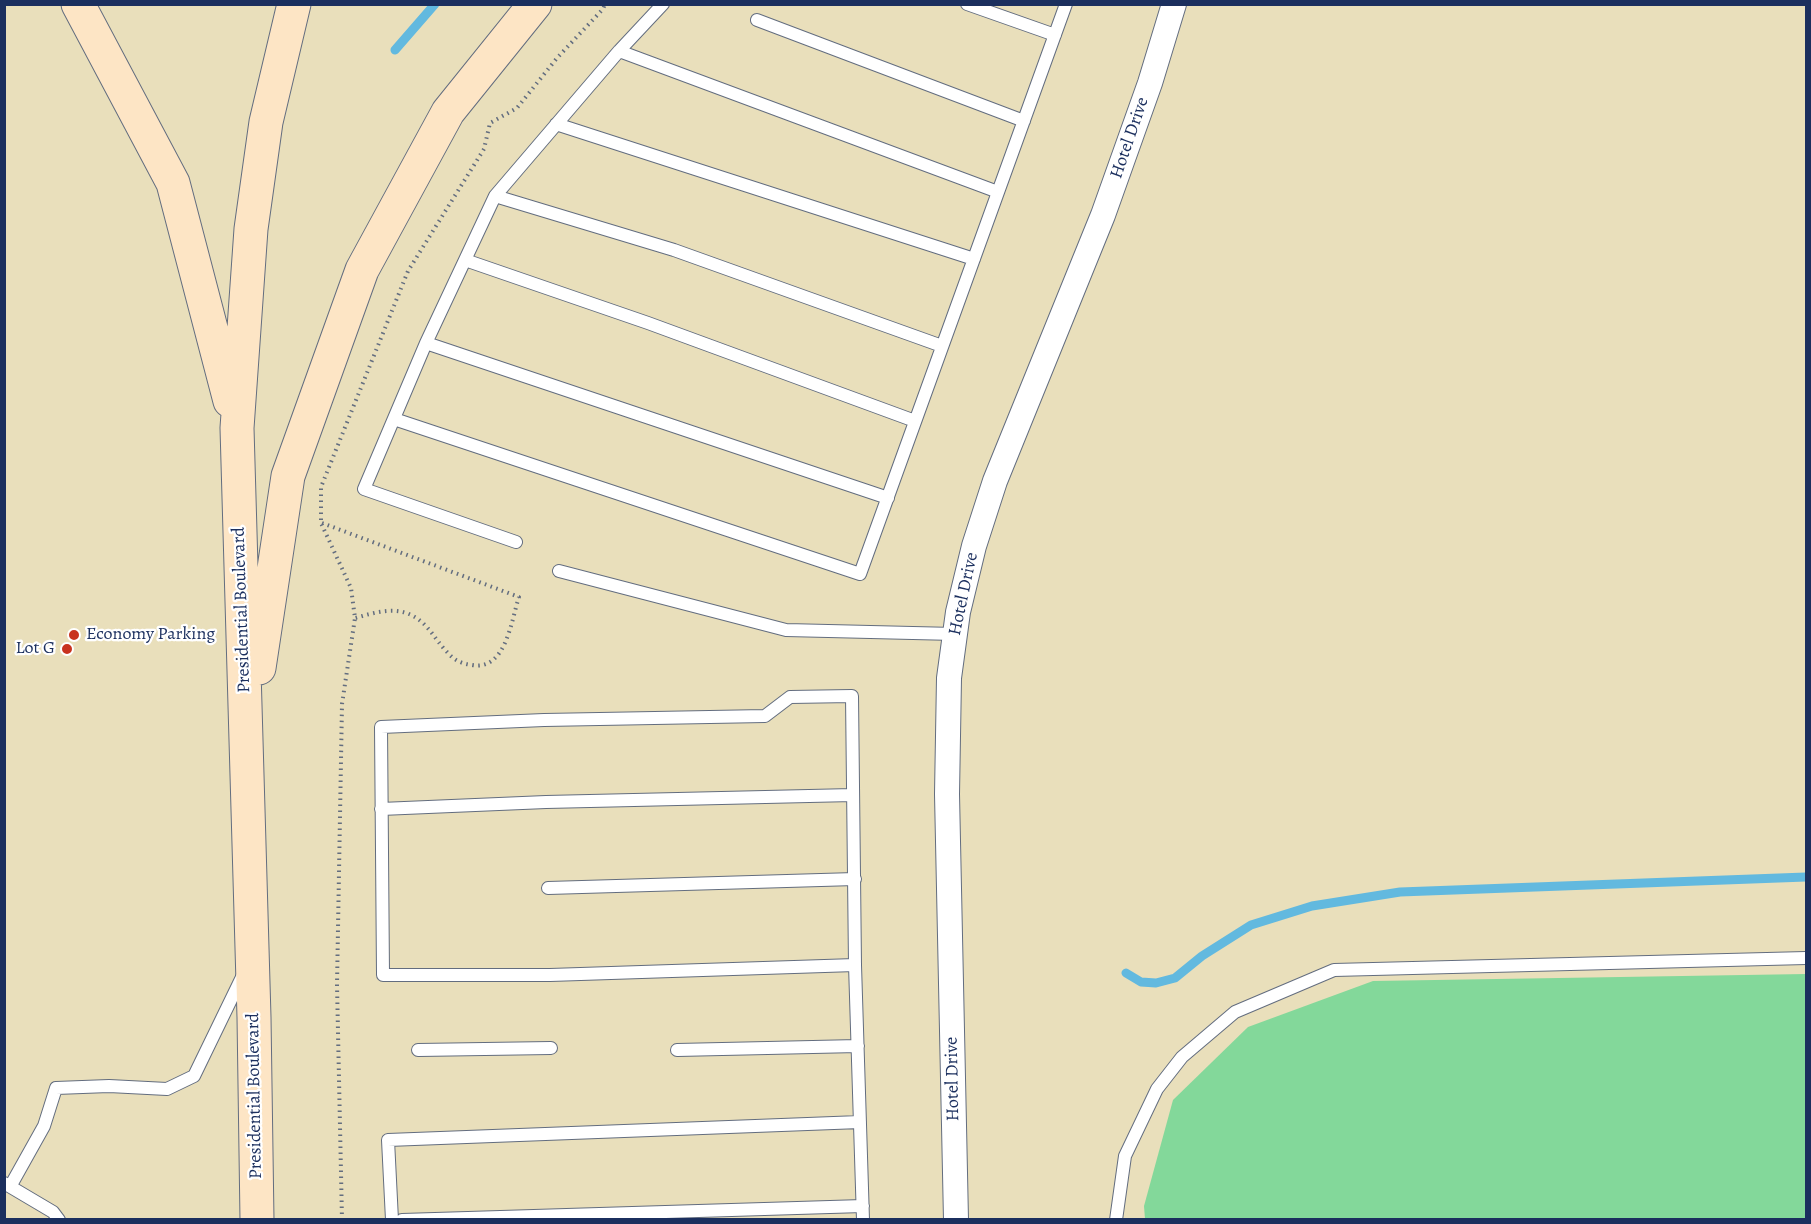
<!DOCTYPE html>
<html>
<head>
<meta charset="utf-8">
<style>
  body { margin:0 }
  #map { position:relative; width:1811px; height:1224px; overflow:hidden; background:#e9dfbb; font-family:Alegreya,serif }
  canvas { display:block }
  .frame { position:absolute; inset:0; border:6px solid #1b2f5e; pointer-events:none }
</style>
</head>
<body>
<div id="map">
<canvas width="1811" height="1224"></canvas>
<div class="frame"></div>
</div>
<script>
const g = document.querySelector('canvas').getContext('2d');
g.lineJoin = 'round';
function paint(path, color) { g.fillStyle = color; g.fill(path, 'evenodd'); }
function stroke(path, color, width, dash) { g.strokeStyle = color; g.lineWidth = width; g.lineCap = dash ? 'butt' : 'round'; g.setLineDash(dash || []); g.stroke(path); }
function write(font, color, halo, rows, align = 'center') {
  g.font = font + ' Alegreya,serif'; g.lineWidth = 4.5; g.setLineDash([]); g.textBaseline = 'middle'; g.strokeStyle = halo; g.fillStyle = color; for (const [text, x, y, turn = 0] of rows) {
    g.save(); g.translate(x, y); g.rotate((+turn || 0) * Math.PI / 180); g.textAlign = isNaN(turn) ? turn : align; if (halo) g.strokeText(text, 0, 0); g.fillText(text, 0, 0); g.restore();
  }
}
const green = new Path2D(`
  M1806,974V1219H1145L1144,1206L1173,1100L1248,1027L1373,981Z`);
const stream = new Path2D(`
  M395,50L435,4
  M1126,973L1141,982L1156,983L1175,978L1202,956L1251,925L1312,906L1400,892L1806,877`);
const path = new Path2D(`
  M322,523L519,597C511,621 506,671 472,665C462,664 454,660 448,653C434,639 428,622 409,614C392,607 373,613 355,618
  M342,1220L337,985L342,704L355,618L351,588L321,523V487L408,271L484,149L490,123L517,108L557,58L603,9L605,4`);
const service = new Path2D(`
  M967,4L1055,35
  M757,20L1024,121
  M619,51L998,192
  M556,124L974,259
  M495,196L674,250L942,346
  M465,260L648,323L915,421
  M426,343L888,498
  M394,419L860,574L1066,4
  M516,542L364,489L426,343L495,196L619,51L663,4
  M559,571L786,630L955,634
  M381,809L546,802L853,795
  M548,888L855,879
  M855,965L550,975H383L381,727L544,720L765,716L790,697L852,696L855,965L863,1220
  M418,1050L551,1048
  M677,1050L858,1046
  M4,1183L53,1212L59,1220
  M11,1185L44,1126L56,1088L109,1086L167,1089L194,1076L243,975
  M392,1220L388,1140L860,1122
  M402,1220L863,1206
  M1116,1220L1125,1156L1157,1089L1182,1057L1235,1012L1334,970L1806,958`);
const minor = new Path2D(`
  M956,1220L947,794L949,678L958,612L974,546L995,481L1103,215L1150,83L1174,4`);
const secondary = new Path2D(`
  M78,4L173,183L230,401
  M259,668L288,476L362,270L448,112L535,4
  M257,1220L254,1017L237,428L251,229L266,122L294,4`);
const markers = [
  [74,635,6,"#c8321e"],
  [67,649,6,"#c8321e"]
];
const streetNames = [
  ["Hotel Drive",1130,138,-71],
  ["Hotel Drive",964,594,-78],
  ["Presidential Boulevard",242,610,-92],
  ["Hotel Drive",953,1079,-91],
  ["Presidential Boulevard",255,1096,-91]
];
const poiNames = [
  ["Economy Parking",86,635],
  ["Lot G",55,649,"right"]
];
paint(green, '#83d89a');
stroke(stream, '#62b9df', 9);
stroke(service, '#636d7f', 14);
stroke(minor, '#636d7f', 26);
stroke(secondary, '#636d7f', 35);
stroke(path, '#636d7f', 4, [1.5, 4.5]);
stroke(service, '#fff', 12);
stroke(minor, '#fff', 24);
stroke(secondary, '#fde5c5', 33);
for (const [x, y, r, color] of markers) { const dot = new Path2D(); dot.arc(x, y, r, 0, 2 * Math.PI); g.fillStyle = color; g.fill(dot); stroke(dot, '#fff', 2); }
write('18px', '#1b2f5e', '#fff', streetNames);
write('18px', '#1b2f5e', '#fff', poiNames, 'left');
</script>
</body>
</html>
